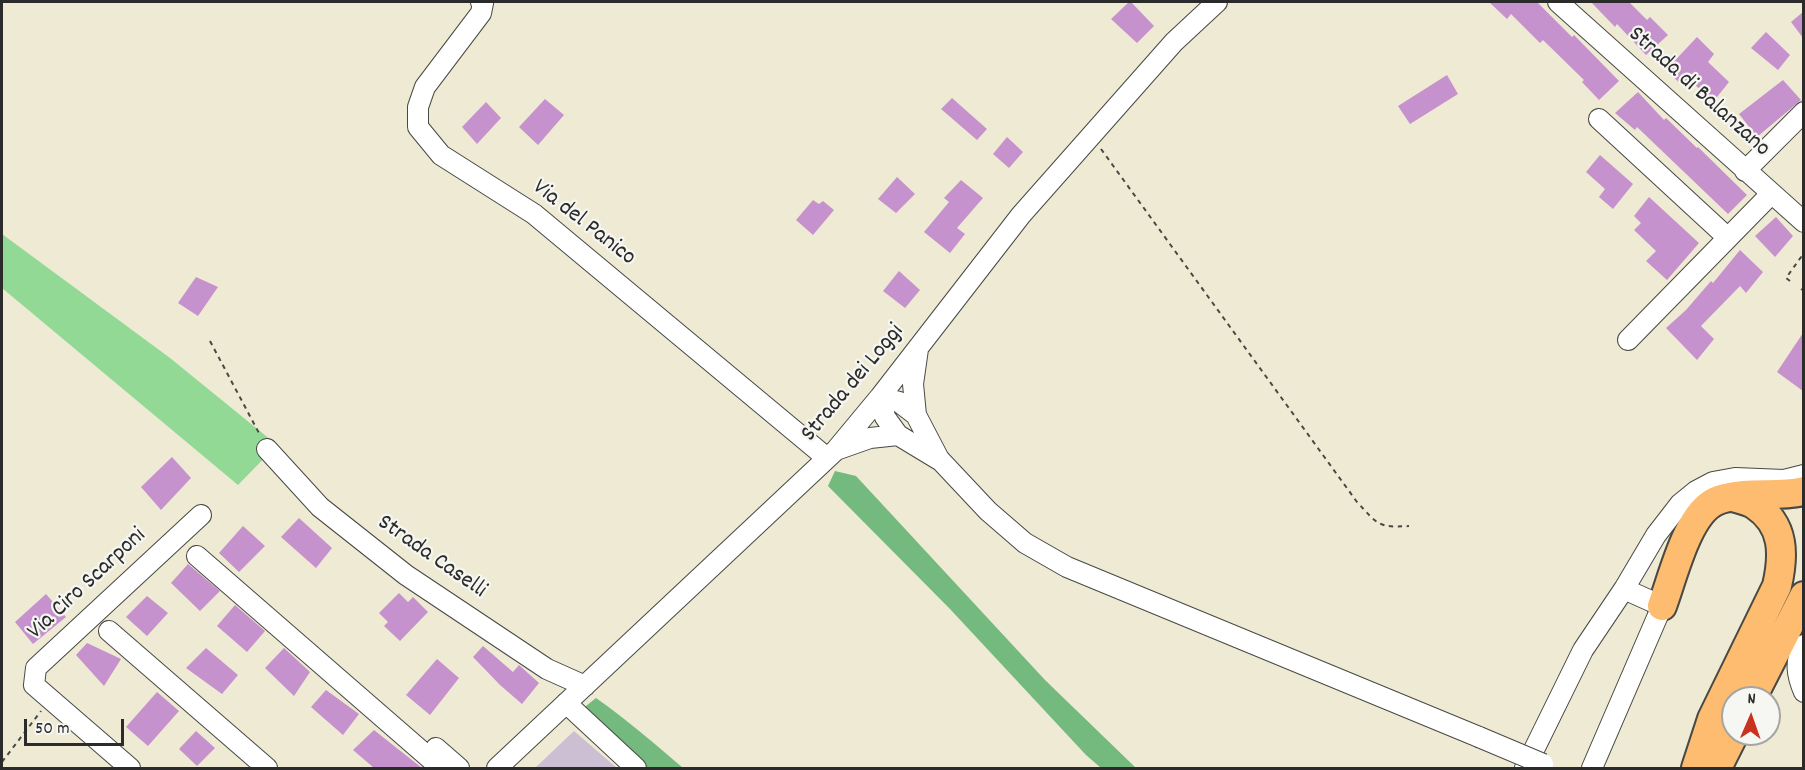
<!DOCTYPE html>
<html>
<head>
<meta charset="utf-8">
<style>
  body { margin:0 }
  #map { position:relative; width:1805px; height:770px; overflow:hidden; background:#eeead3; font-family:Dekko,sans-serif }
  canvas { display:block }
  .frame { position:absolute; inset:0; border:3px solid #2b2b2b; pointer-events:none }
  .north { position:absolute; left:1721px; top:686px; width:60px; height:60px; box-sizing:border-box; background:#f6f6f2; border:2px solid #a5a5a2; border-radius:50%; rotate:2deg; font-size:16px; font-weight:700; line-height:24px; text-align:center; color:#2b2b2b }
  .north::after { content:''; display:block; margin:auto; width:21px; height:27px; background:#c8321e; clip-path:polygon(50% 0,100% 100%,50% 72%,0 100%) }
  .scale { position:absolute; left:24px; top:719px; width:100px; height:27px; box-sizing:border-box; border:3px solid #2b2b2b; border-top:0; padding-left:8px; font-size:18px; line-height:21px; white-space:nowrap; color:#2b2b2b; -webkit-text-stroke:4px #f6f6f2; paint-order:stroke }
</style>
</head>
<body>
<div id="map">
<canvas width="1805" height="770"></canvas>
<div class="frame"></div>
<div class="north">N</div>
<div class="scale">50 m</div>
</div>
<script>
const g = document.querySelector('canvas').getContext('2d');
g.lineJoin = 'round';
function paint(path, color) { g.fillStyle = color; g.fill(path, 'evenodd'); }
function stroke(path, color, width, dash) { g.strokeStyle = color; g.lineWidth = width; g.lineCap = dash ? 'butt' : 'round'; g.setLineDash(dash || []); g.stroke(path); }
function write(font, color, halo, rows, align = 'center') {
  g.font = font + ' Dekko,sans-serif'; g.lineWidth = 4.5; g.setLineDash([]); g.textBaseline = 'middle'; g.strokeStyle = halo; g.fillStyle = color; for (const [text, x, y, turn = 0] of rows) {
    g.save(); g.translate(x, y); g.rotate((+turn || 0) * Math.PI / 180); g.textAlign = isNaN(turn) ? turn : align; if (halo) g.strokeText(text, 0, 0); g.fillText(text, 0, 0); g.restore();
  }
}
const industrial = new Path2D(`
  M574,731L617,768H535Z`);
const green = new Path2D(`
  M2,234L170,358L277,445L238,485L2,288Z`);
const forest = new Path2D(`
  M835,471L856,476L1045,680L1136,768H1101L1086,755L950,609L828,486Z
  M596,698C627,720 655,744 683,768H643L581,710Z`);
const building = new Path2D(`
  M1129,2H1131L1154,26L1137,43L1111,19Z
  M1489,2H1537L1572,37L1574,35L1619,81L1599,100L1582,82L1584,80L1543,40L1540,43L1511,14L1507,19Z
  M1591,2H1629L1647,20L1650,17L1668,35L1646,55L1617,24L1615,27Z
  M1803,12V38L1791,22Z
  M1766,32L1790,55L1778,70L1751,48Z
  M1697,37L1714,54L1708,62L1729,82L1713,102L1690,80L1684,87L1666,70Z
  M1447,75L1458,94L1410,124L1398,106Z
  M1783,80L1801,100L1757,137L1739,114Z
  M1638,92L1664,120L1666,118L1697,148L1698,147L1747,195L1728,214L1637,127L1635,130L1615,113Z
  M952,98L987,129L977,140L941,109Z
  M545,99L564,115L538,145L519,127Z
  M486,102L501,118L477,144L462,127Z
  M1007,137L1023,152L1009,168L993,154Z
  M1600,155L1633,184L1613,209L1599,197L1605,189L1586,172Z
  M897,177L915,194L896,213L878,199Z
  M961,180L983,198L957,228L965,234L950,253L924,232L949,202L944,198Z
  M1649,197L1699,243L1667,280L1646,261L1656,251L1634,230L1641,223L1634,216Z
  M813,200L819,204L823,201L834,210L813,235L796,220Z
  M1776,217L1793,236L1775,257L1755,236Z
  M1740,250L1763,272L1746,293L1740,286L1701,326L1714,339L1697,360L1666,328L1686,310L1711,281L1713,283Z
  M899,271L920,290L905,308L883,291Z
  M196,277L218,287L198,316L178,303Z
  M1803,333V391L1777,372Z
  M172,457L191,478L161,510L141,487Z
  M299,518L332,548L316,568L281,537Z
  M243,526L265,546L239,572L219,553Z
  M188,564L220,591L200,611L171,583Z
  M399,593L408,602L413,597L428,612L400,641L384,626L388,622L379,613Z
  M46,594L66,617L33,644L15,622Z
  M147,596L168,613L147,636L126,617Z
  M235,605L265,631L247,652L217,626Z
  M87,643L121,659L104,686L76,655Z
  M483,646L513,672L519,665L539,683L522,704L500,685L473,657Z
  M206,648L238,675L222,694L186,668Z
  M284,648L310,672L294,696L265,668Z
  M437,659L459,678L430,715L406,695Z
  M326,690L359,714L343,735L311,707Z
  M157,692L179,711L148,746L126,727Z
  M374,730L422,768H374L353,750Z
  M196,731L215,748L197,766L179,749Z`);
const path = new Path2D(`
  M1101,149L1357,502C1378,524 1377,528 1409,526
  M1790,281L1786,278L1804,253
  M1801,289L1804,291
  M210,341L260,435
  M2,762L41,711`);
const minor = new Path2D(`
  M481,2L483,3L481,13L425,87L418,107V127L441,155L534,214L827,458
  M1558,2L1804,222
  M1599,119L1728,238
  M1745,171L1804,112
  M1628,340L1771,194
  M916,415L913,384L918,349
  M898,435L885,417L880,397L899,402L916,415L939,459
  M267,449L320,507L406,575L547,669L585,686
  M836,450L870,438L898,435L941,461L988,511L1025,543L1067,567L1479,737
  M197,556L441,768
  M109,631L267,768
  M1804,645C1794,661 1797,676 1804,692
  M566,703L636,768
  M436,748L459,768
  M130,768L34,685L36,668L201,515
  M497,768L836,450L880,397L1021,215L1174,42L1217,2
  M1525,768L1583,650L1624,589L1656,535L1680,504L1696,491L1713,482L1735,478L1784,480L1804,475
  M1592,768L1662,606L1624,589`);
const highway = new Path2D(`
  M1662,606C1673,577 1687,514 1716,501C1724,497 1735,496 1744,495C1764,493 1783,496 1804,491
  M1752,698L1804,596
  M1696,768L1712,719L1777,586C1784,555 1785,525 1755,505C1749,501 1740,499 1733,497
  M1717,768L1734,734`);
const minorBridge = new Path2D(`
  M1479,737L1543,764`);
const streetNames = [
  ["Strada di Balanzano",1698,93,42],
  ["Via del Panico",583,224,38],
  ["Strada dei Loggi",854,384,-50],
  ["Strada Caselli",431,558,35],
  ["Via Ciro Scarponi",88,585,-43]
];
paint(industrial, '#ccbed3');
paint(green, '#91d994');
paint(forest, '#74b97e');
paint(building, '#c692cd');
stroke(minor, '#484844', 22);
stroke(highway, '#484844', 32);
stroke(path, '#484844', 2, [4.5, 4.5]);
stroke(minor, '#fff', 20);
stroke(highway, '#fdbc70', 28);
stroke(minorBridge, '#484844', 22, []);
stroke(minorBridge, '#fff', 20);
write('24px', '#2b2b2b', '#f6f6f2', streetNames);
</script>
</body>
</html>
